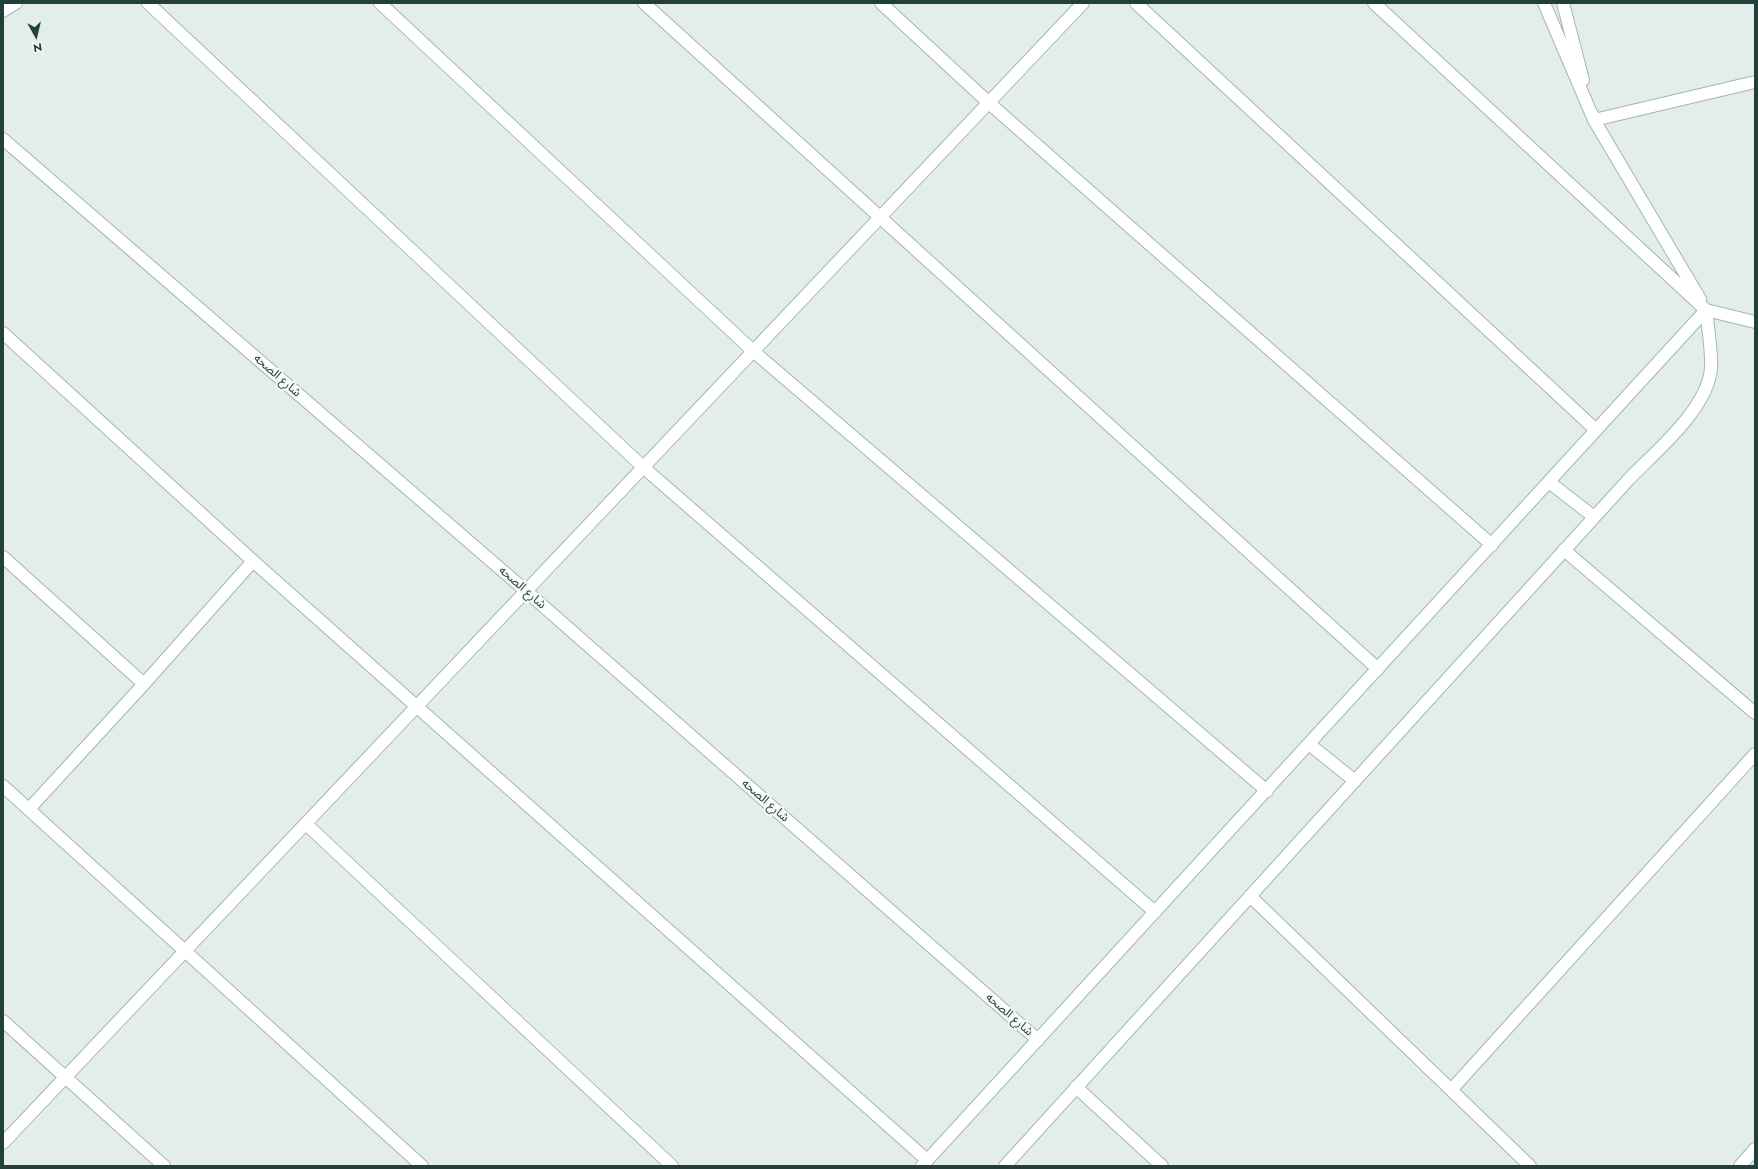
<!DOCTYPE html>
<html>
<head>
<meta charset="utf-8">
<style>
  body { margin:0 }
  #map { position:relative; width:1758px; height:1169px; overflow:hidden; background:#e3edea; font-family:Jost,sans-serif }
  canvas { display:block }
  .frame { position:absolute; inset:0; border:4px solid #223f3c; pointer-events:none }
  .north { position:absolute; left:16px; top:16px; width:40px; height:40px; -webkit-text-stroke:3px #f4f9f7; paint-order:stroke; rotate:172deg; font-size:11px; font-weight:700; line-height:16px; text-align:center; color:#223f3c }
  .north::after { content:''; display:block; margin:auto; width:14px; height:18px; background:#223f3c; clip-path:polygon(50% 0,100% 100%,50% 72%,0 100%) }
</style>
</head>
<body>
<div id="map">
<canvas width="1758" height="1169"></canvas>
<div class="frame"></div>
<div class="north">N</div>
</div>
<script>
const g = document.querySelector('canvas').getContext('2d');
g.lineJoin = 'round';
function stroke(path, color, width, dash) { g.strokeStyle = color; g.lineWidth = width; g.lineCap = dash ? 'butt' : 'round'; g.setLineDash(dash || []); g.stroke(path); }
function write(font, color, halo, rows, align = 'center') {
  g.font = font + ' Jost,"Noto Sans Arabic",sans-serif'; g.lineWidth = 4; g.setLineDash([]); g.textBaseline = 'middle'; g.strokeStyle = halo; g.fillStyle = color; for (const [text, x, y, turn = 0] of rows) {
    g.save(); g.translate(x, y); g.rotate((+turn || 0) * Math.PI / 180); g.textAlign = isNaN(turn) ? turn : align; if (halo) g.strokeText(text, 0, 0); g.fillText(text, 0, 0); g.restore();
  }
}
const street = new Path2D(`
  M148,3L643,467L1155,912
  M380,3L753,351L1267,791
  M644,3L1378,669
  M881,3L989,103L1492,545
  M1136,3L1596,430
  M1374,3L1706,310L1755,322
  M1544,3L1594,120L1700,299
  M1563,3L1583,80
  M1592,114L1594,120L1755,82
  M3,139L526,591L1038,1040
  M3,333L253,561L927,1160
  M1564,550L1755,713
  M3,557L144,684
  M3,786L422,1166
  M29,809L144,684L253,561
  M306,824L672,1166
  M1250,896L1530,1166
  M3,1021L164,1166
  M1076,1087L1162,1166
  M1452,1089L1755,754
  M3,1143L1083,3
  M1740,1166L1755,1149`);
const secondary = new Path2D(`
  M3,11L16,3
  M1549,482L1594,517
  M1309,744L1355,781
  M922,1166L1706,310
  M1005,1166L1629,479C1656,451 1708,409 1711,368C1712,352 1708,328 1706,310`);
const streetNames = [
  ["شارع الصحه",277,376,41],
  ["شارع الصحه",522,588,41],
  ["شارع الصحه",765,801,41],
  ["شارع الصحه",1009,1015,41]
];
stroke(street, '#a5b5b2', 14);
stroke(secondary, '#a1b9b4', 14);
stroke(street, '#fff', 12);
stroke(secondary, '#fff', 12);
write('12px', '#223f3c', '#f4f9f7', streetNames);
</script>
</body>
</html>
